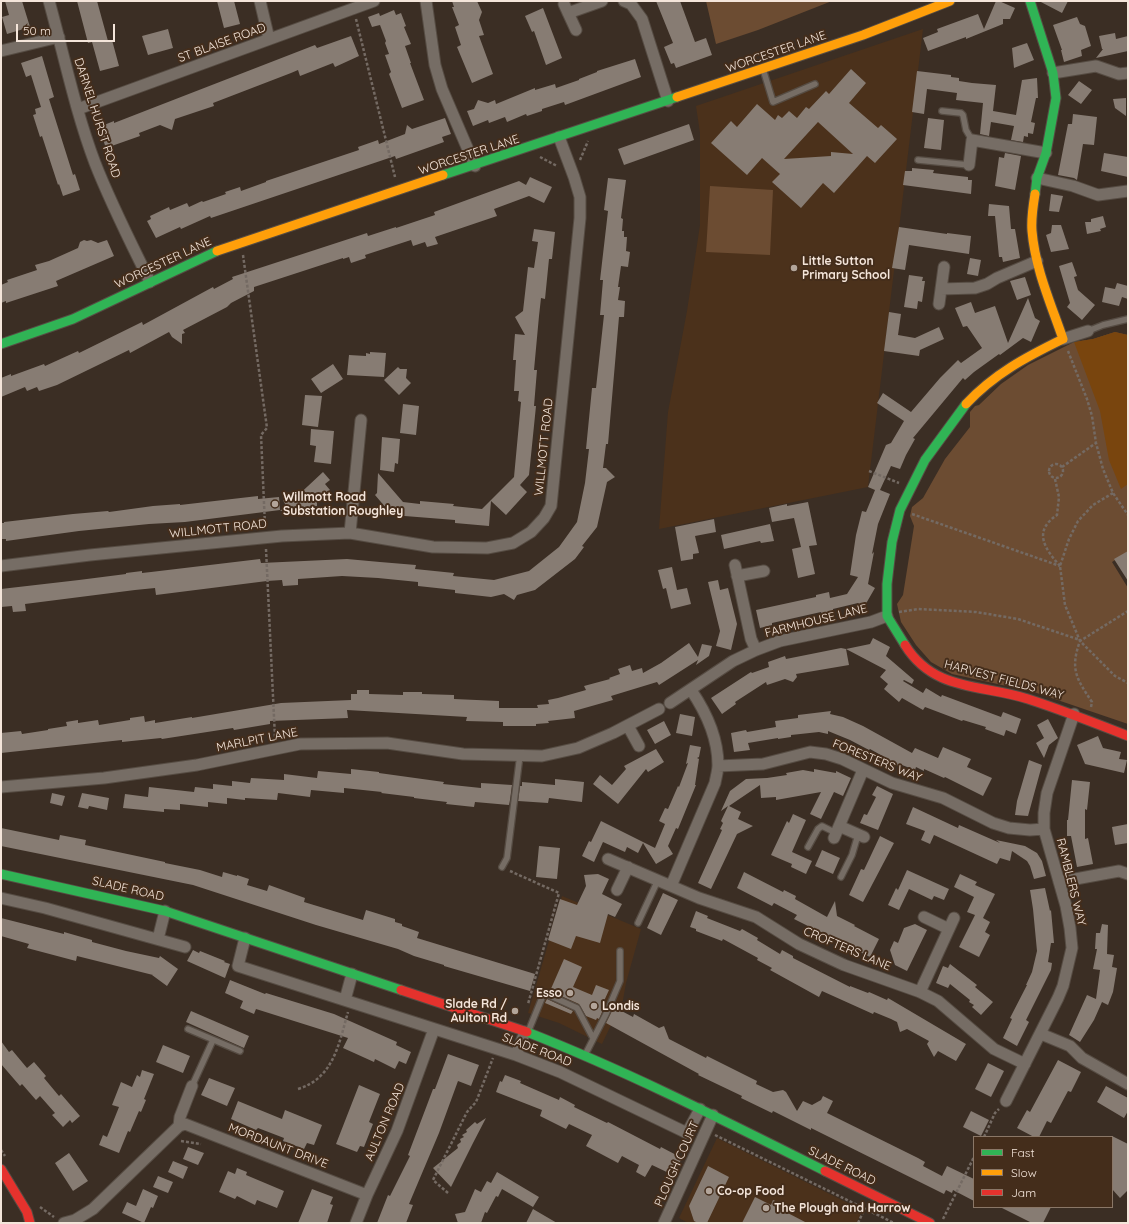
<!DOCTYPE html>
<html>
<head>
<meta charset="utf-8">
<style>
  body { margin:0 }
  #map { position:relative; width:1129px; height:1224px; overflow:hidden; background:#3b2e24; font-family:Quicksand,sans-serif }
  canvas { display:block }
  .frame { position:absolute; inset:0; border:2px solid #f4e5da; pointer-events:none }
  .legend { position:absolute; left:973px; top:1136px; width:140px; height:72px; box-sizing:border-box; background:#442d1b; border:1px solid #8a7767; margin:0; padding:5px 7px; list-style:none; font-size:12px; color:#f4e5da }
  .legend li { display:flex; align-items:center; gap:8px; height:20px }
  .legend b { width:20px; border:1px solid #8a7767 }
  .scale { position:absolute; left:16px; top:24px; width:99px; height:18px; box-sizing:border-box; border:2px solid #f4e5da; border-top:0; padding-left:5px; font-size:12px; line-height:14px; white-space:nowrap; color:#f4e5da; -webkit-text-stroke:3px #442d1b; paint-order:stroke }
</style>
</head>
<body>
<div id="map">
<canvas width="1129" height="1224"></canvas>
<div class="frame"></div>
<ul class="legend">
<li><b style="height:5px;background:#30b455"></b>Fast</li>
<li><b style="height:5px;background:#ff9f0a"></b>Slow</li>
<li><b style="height:5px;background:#e5322d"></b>Jam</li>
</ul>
<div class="scale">50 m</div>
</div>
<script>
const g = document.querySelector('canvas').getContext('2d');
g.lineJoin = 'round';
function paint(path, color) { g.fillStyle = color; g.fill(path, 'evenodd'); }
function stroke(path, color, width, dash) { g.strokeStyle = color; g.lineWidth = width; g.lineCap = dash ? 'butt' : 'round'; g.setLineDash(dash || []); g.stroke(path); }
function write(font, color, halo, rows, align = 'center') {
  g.font = font + ' Quicksand,sans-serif'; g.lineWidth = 4; g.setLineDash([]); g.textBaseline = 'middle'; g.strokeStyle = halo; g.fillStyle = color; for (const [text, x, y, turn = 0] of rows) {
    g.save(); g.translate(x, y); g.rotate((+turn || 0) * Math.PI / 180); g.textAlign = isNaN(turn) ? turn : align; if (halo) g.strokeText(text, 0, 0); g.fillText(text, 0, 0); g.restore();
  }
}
const built = new Path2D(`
  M923,29L868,487L659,529L668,412L687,311L700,225V133L696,106Z
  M562,896L641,929L626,983L623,1000L602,1044L559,1023L528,1013Z
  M717,1138L862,1210L857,1223H688L679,1218Z`);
const green = new Path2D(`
  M706,1H832L758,30L716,44Z
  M710,186L773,190L770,255L706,252Z
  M1115,332L1128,335V552L1112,562L1128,588V724L1034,692L952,674L931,662L916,645L901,622L897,604L903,595L914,526L910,516L912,507L923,498L945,459L970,427V412L975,406L979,405L1001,384L1028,365L1074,342L1093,339Z`);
const forest = new Path2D(`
  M1115,332L1128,335V484L1121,489L1109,460L1100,411L1074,342L1093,339Z`);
const building = new Path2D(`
  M5,1H22L30,27L7,34L2,17L9,15Z
  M77,1H97L108,41L112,40L119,66L100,71L92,42L88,43Z
  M217,1H234L240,24L224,28Z
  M452,1H477L482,12L479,20L484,35L479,36L493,74L472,83L457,47L461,45L455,27L459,25L452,7H454Z
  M656,1H680L695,42L706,38L712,55L676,68L674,63L671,64L664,47L673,43Z
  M996,1H999L1015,8L1010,19H1003V24L966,39V37L928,51L923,38L938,32L937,29L978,14L984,29Z
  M1039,1H1068L1062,13Z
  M543,8L562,58L546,65L534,31L532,32L525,16Z
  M394,10L396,15L401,13L406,26L404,27L411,44L405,46L411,63H410L424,100L402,108L389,74L391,72L385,55L389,54L385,43L386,41L380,25L372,27L368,17L379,13L380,16Z
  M1077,17L1080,24L1085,26L1091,46L1081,50L1082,56L1064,62L1061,50H1062L1053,25Z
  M168,29L173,48L148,55L142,36Z
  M1115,33L1116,39L1128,36V51L1096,58L1103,49H1102L1099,36Z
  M351,36L359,56L335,67L333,63L300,76L298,70L291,73L213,103L214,106L175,119L172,130L160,125L139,133L140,136L106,148L101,134L102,133L101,128L105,126L104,125L114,121V123L150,109L315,45L317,48Z
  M1027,43L1034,60L1014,68L1012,48Z
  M42,56L54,97L49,99L73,175L75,174L80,190L63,196L59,184L58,185L42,136L40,137L33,115L36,114L35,109L41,107L31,75L26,77L21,63Z
  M635,59L641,77L565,105L564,102L542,109V111L527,116L526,114L507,122L505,117L489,123L488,120L473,126L467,111L474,109L478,100L488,103L495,100L496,104L535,88V90L555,84L556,88L579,80V79L597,72V71Z
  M851,69L866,83L849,103L878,128L881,125L897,139L875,163L867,156L834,193L823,183L801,208L772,182L780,174L762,158L747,175L711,143L731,121L737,127L757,104L775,120L778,115L782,118L789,111L797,118L806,107L809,109L826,91L829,94ZM818,122L853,154L831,152V156L784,159Z
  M917,71L951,75V77L959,78V81L972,83L996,85L993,111L1016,115L1022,80L1037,78L1038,98H1036L1031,122L1035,123L1033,134L1028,133V137L1024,136L1023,142L1011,140L1014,126L991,122L989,136L980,134L983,103L956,100L957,93L927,89L924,114L912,112Z
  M1079,81L1092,90L1081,104L1068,95Z
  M1126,98V116L1115,108L1113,99Z
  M1073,114L1097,117L1094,145L1083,144L1077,180L1074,178L1058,175L1068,124H1072Z
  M445,118L451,134L442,137L444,142L396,159L395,156L211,218L210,216L181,229L180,227L156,238L147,221L151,219L150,216L169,207L170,210L187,203L189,207L202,201L203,202L226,194L225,192L240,187L241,191L266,182V181L359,150L358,147L378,140L379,144L405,134L407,125L412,129Z
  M928,118L944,120L941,150L924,148Z
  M689,124L694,140L624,165L618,149Z
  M1005,153L1021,156L1015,190L995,186L999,157L1004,158Z
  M1104,153L1128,157V177L1101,171Z
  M912,168L934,170L933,173L968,177V180H972L971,194L903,185L905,171H912Z
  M530,177L552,187L544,203L529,196L494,209L497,216L435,237L438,244L427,247L425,242L413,246L411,240L365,255L366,258L351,263L349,257L343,259V258L254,287V291L231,303L227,307L183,330L185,333L182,334V344L172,337L169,332L130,353L129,350L57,385L39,391L37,387L27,391L25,387L1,397V378L11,374V376L44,364L45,366L78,351L79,353L142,322L143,325L213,287L214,289L233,279L232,277L367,233L368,236L396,227V228L435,215L434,212L519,181L526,185Z
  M608,178L626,180L621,218L623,219L622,231H624V237H627L626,251L630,252L628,267L621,266L618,287H620L618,300L625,301L624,317H619L608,444H606L603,468H606L615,477L607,482L597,527L582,546L584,547L575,559L535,590L517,595L514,600L504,594L491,597L455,593V590L418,586V582L378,578L342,576L298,579V585L283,586L282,580L267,581L156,595L155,588L135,590L25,604L26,611L13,612L12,606L1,607V589L79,580L126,574V573L142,571V573L151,572L260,559L261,563L347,559L380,562L416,565L415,569L454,573L453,576L494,580L529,571L559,547L577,522L585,483L589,449H586L592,388H596L604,315H600L603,280H600L608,211L604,210Z
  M1051,194L1063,196L1059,212L1049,211Z
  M989,204L1009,206L1011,229H1015L1020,258L1003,262L1002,257H999L995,216H988Z
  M1103,216L1106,227L1100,229L1101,231L1087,234L1085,222H1091V219Z
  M1052,225H1061L1069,249L1051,252L1046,235L1051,233Z
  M899,227L947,234V233L971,236L969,254L909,245L905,270L892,268Z
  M534,229L555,232L552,259H549L545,299L541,298L539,316L534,370H537L534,406H536L529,475L520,485L527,492L506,515L491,501L489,526L455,523V520L392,515L375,495L377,493L378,473L403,502L420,504V501L454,504L453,506L482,509L514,477L521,402L518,401L519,391H514L516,360H513L515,334L525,335L515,317L523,311L528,267L534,268L538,242L532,241Z
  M84,240L87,241L91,240L98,243L107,240L114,256L56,281L58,286L6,303V301L1,303V285L8,282L7,280L37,270L35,265L49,261L78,248L80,242Z
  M970,258L981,260L978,276L967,274Z
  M1072,262L1077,276L1074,277L1078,290L1095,305L1082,320L1067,307L1070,303L1059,266Z
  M909,275L923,277L922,281H925L922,302L918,301L917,309L904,307Z
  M1025,277L1031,295L1017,300L1010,281Z
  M1117,283L1128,286V299L1122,297L1119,306L1102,302L1105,287L1115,289Z
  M1028,298L1035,318L1040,321L1031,342L1023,338L1000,355L999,354L974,372L965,380L963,378L913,438L915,439L906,455L900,469L891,466L880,490L890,494L878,524L872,554L874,552L868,584L875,588L864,607L858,603L833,609V612L822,614L821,612L772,623V625L760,628L756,610L816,597V595L829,592L830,598L847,594L858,577L850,575L856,535L862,511L866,512L875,490L868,487L886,445L891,443L904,421L877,403L883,393L911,412L940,378L958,360L961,363L982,348L967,326L963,327L955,308L971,302L975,313L995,306L1008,343Z
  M889,312L901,314L898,335L915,338L939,327L944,339L920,350L919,356L884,351Z
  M370,352L386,353L384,377L347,375L349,355L366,356V353L370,354Z
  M333,364L343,379L321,393L311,379Z
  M398,367L400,369H407L406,378L411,383L399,395L384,380Z
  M305,395L322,396L318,427L302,425Z
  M403,404L419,406L416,435L400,433Z
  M311,429L334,431L331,464L314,462L316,446L310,445Z
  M382,437L400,439L398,464L395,463L394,472L380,470Z
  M323,472L330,480L325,484L330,490L317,502V506L280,511L286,506L283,500H293Z
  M258,496V499L279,497L280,510L185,522L149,524L79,531L6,541V539H1V523H4V522L73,514L108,511L109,512L153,506L180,504V505Z
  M808,502L817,545L809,546L815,574L798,578L792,549L801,547L794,518L772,522L769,508L787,504V506Z
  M714,519L716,532L695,536L699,553L693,554V559L681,561L675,527Z
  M770,524L774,541L761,543L760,541L724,549L721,535Z
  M1128,551V581L1114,559Z
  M672,567L677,590L687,588L691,604L671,609L666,588L663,589L658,570Z
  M718,580L720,590L728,588L737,624L731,650L716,646L720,631L708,582Z
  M873,638L890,647L886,656L914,680L912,684L904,680L903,681L923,693L926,688L941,697L942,695L1001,717L1003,712L1021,719L1016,734L1006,730L1004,736L985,729L986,727L963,720L962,721L925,707L923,710L902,698L899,702L884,689L888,684L880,677L886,670L846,649L849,665L796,674L797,677L793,682L785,679L767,685L766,682L735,702L736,704L722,714L711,698L751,672L752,673L769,667L768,662L785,656L786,659L841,648L846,649L870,644Z
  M689,643L698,657L702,644L712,646L709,656L696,665L698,660L659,685L657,682L611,696L613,700L574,711L575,718L548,721L549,723L536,724V726H503V722L466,721L467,717L347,710L348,718L270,721V724L234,730L233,728L162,739L161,738L122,742V740L1,753V733L21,731L22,734L48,730V729L67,726L66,722L78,720V723L98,720L99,725L130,720V718L144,716L145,722L155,720V723L192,717V718L281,703L351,700V694H357V690H369V694L403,695V692H422V694L454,695V699L499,701V708H538L537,705L549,704L548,700L558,698L586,690L584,686L610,679L609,678L620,674L618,669L630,665L632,671L642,668L643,673L661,663Z
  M831,711L830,714L843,717L863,726L912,753L915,748L938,758L943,747L971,759L967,767L992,778L983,796L945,777L944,778L924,769V771L916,767L915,770L902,765L901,766L898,764L897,766L887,760L888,759L870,749L869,750L850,740L828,731V734L819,732L791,735V737L778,739V738L748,743L750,750L734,752L731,733L746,730L747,732L776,727L775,721L798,718V715Z
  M680,714L695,717L692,736L676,733Z
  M1048,719L1058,738L1049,745L1044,758L1036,743L1044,738L1037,725Z
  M664,721L671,735L655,744L647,730Z
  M1098,736L1103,748L1121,752L1119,759L1127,760L1124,773L1085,764L1077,745Z
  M690,745L701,747L699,757L697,758L699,759L695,785H696L678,829L676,828L668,846L673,854L656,864L643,843L638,853L627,847L625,852L603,842L594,862L582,856L589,841L591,842L601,821L655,848L665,824L659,821L665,808L668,809L678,786L679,787L688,763L686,764Z
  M656,749L664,762L648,772L646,769L618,804L593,784L600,775L612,785L626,769L624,766Z
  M1029,760L1042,765L1028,816L1015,815L1017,801Z
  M351,769L379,772V773L444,782L443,784L481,788V783L512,785L510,800L509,805L475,802L474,807L446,804L447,802L414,798V797L381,793L382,792L344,788V793L311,790L310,797L278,793L277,800L245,798V800L227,798V804L208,802V807L180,804V810L164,809V812L123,808L125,794L148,797L149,787L194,792L195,787L213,789V784L232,786V781L250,783L251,778L284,780V774L317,778L318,771L351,774Z
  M814,769L836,773V771L851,778L843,796L834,792L821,819L810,814L821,792L776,800V797L761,798L760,785L729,806L741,812L738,819L753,826L737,834L711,889L698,883L722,830L720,829L723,823L721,821L728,806L721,811L730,791L746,779L767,778L787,775L786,773L803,770L814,772Z
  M555,779L584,782L582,802L549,798L548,803L518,801L520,786H522V782L555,785Z
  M1072,780L1090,782L1087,810L1085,809V839L1088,838L1093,864L1077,867L1071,836H1067V820H1068Z
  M877,786L893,794L878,830L860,823L864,814L867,815L876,797L872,795Z
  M52,793L65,796L62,806L50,803Z
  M82,793L109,798L107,810L89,806L88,809L78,807Z
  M913,807L958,828L959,825L1000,843L996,840L1025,846L1037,853L1042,861L1046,876L1034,879L1030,866L1027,861L1012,851L1010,861L1000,858L997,864L934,835L930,844L921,840L925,831L906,824Z
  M793,814L806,820L792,852L812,861L806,874L791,867L792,864L771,855L787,821L789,823Z
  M1128,824V843L1115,845L1112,827Z
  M1,828L59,840L60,835L86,840L85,845L165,862V863L200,870L222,877L223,872L237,876V875L249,879L247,885L267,891L269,885L305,898L304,902L363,920L366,910L395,919V922L402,924V926L419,932L417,938L535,974L530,991L444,966V965L414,956L398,949L316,925L193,885L1,846Z
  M880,836L894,843L863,902L849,895L861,869L864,870Z
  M539,846L560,848L557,879L536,877Z
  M822,850L840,858L833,874L815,866Z
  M907,870L949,889L944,900L934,896L932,900L909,889L899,910L888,905L896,888L898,890Z
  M744,872L783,892L784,890L796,896L795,899L827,917L835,901L837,916L855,925L854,926L879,939L870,957L794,919L797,915L774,903L772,906L737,888Z
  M598,874L609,879L602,894L622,904L615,917L608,914L600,943L576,936L571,949L548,940L560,899L577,905L586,886L584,875Z
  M960,874L977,882L975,885L995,894L983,918L990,922L985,932L990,935L979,957L959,947L975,915L967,912L974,897L954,887Z
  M1045,888L1050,911L1051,910L1054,943H1051L1048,962L1052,963L1051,970L1026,1020L1029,1022L1017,1046L1003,1038L1012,1019L1010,1018L1027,985H1026L1032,972L1037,951L1033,909L1030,890Z
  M663,893L678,900L661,935L647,928Z
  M696,911L708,916L707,918L712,920L740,931L742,929L758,938L757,940L780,954L782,950L793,956V958L850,987V986L868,993L869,992L887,1000L888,998L966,1044L956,1061L938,1051L934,1057L927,1044L929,1041L907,1029L900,1032L897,1022L891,1019L874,1012L873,1014L822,991L819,997L770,970L772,968L757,960L758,958L723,939L722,941L696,931V929L690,927Z
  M1,918L64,934V932L92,940V942L126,951L159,958L160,956L178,969L167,986L152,975H153L77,956L76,961L27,948L29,944L1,936Z
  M915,924L927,930L907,971L895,965L890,950L894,941L898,943L904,928Z
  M1102,924L1108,925L1107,954L1114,955L1112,967L1117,968L1113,992L1108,1005L1102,1002L1094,1020L1080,1042L1069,1035L1087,995L1096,999L1100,970L1093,969L1097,949H1095L1096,933H1100Z
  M193,950L199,953L200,951L225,961L224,962L230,964L225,978L187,961Z
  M564,959L582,967L573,987L592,995L596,985L609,990L604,1001L606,1003L602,1012L599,1019L597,1018L596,1020L586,1016L579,1004L550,991Z
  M950,964L977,985L975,987L993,1002L981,1015L972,1007L974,1005L969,1002L970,1000L950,984L948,988L936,983L943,966L948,968Z
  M230,980L265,994L266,993L334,1014L397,1042L396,1045L411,1052L406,1064L399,1061L395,1069L375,1059L374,1062L343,1048L348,1038L256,1009L254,1014L240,1008L243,1001L225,993Z
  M547,999L573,1011L571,1014L545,1003Z
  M614,1007L633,1017L634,1014L659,1028L664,1026L669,1039L706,1058L707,1056L757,1081L756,1084L773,1092L783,1090L786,1092L797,1111L803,1101L812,1105L821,1100L823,1096L833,1101L827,1113L918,1158L925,1162L923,1166L942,1176L947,1166L974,1179V1201L953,1190L952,1193L946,1190L944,1194L811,1128V1130L773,1111L772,1113L741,1098L742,1096L698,1075L699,1074L606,1023Z
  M191,1011L249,1036L244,1048L186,1022Z
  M1,1041L9,1052L12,1050L27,1068L34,1062L46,1076L44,1078L59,1096L61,1094L80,1116L72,1123L70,1120L63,1127L52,1115L55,1113L40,1096L36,1100L22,1084L20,1086L1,1064Z
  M163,1045L190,1056L183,1073L156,1062Z
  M448,1054L479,1065L471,1086L458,1081L439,1133L409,1204L413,1205L406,1223H377L388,1195L390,1196L410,1156L408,1155L427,1105L433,1089H435Z
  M1058,1060L1081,1072L1071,1092L1068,1091L1051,1123L1047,1121L1039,1137H1034L1017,1128L1027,1110L1030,1112Z
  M988,1063L1004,1071L991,1097L975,1089Z
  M142,1070L154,1074L144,1099L146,1100L141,1112L139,1111L130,1132L128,1131L119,1153L99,1145L103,1135L107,1137L119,1107L112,1105L121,1082L132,1087L137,1075L140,1077Z
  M505,1075L521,1081L520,1083L559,1100L560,1097L575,1105L574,1107L607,1123L608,1122L660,1149L661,1147L682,1158L673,1175L652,1165L645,1177L636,1172L639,1165L622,1156L618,1163L586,1146L592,1135L569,1124L566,1129L540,1116L542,1110L496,1092L500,1081L502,1082Z
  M209,1078L235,1088L227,1106L201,1095Z
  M359,1085L380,1094L369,1122L373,1124L364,1147L360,1146L357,1152L336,1144Z
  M1106,1086L1128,1098V1111L1124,1118L1097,1102Z
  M238,1101L282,1119L285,1110L322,1125L314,1145L307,1143L304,1149L283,1141L284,1138L258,1128L256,1130L231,1119Z
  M971,1111L989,1120L981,1136L963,1127Z
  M486,1118L473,1143L451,1187L433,1168L458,1148L457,1145L461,1142L460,1139L464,1137L462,1135L467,1132L466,1130L475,1122L477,1124Z
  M1112,1136L1128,1144V1190L1120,1198L1112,1189Z
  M188,1147L204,1153L198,1165L183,1159Z
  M69,1153L88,1181L73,1191L55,1163Z
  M173,1161L188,1167L183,1179L168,1172Z
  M708,1166L729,1177L707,1223H698L694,1221L689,1206Z
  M237,1168L247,1172L246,1175L284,1191L277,1208L257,1200L255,1205L237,1196L235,1199L219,1192L228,1171L235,1174Z
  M497,1172L539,1197L533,1207L502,1189L498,1197L496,1196L487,1213L485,1212L481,1223H458L455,1214L465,1212L475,1189L481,1192L487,1181L491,1183Z
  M158,1176L173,1182L168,1193L153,1187Z
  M143,1189L158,1196L153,1208L151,1207L144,1223L122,1213L127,1202L136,1206Z
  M312,1189L333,1197L330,1204L333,1205L327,1223H298Z
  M755,1197L771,1205L773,1200L785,1205L782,1210L807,1223H742Z
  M1000,1207H1051L1043,1223H1032Z
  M533,1209L557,1223H526Z`);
const path = new Path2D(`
  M356,19L395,177
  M540,157L557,166
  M580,160L588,141
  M243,255L267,428L261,435L265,526
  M1068,351L1087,399L1092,416L1096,443L1103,469L1113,493L1128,515
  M1049 471a7 7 0 1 1 14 0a7 7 0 1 1-14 0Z
  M1062,467L1096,443
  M869,471L899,483
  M1055,479L1059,497L1057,515C1033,531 1044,548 1060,566
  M1113,493L1093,505L1078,521L1069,539L1060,566L1065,605L1080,641L1115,676L1128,683
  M912,514L1060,566
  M266,549L275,738
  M899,612L918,609L976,612L1018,619L1080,640
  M1091,707L1092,702C1076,678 1070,669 1080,641L1128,611
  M510,871L559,893L528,1004
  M298,1089C334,1078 339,1043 348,1012
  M715,1135L894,1223
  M984,1137L995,1113L999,1109
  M181,1141L201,1144
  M1,1150L5,1156
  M448,1193L433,1180L467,1112L476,1102L493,1058
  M40,1207L54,1217
  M943,1219L974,1157
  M858,1223L865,1208`);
const lane = new Path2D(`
  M763,69L773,102L815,84
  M942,111L961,113L963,115L966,130L972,140
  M918,160L969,165
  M1088,331L1103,325L1128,319
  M808,847L818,829L822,826L836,833
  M502,867L507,858L520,755
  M841,877L852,855L858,835
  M638,923L658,880
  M188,1029L240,1051
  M528,1032L544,993L577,1008L593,1038
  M585,1055L606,1014L620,981V951
  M192,1086L213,1040`);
const street = new Path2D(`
  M49,1C64,55 75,110 95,163C111,204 131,243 150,282
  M260,1L269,39
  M426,1L435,65L442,89L475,166
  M624,1L631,4L642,19L668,101
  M564,4L576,30
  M568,13L602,1
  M1,51L59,37
  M1053,73L1096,66L1119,74L1128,73
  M78,109L374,1
  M969,165L972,140L1046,153
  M1037,178L1073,186L1098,195L1128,191
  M941,289L975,288L987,284L997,278L1037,261
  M939,304L944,267
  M1063,339L1088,331
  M350,533L361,420
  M735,565L751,639L756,650
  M1,566L90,555L282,536L350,533L433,547L487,548L513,543L531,532L544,518L551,506L580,218V197L574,177L559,137
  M737,576L764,571
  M670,703L733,661L756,650L780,641L871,622L887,616
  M628,726L639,746
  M718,766L763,764L810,752L826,754L842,759L892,783L943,798L993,823L1009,828L1030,830L1044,829
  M1,787L104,778L197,765L300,744L387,743L463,754L542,756L578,748L613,733L659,709
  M839,826L864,837
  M834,838L863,770
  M608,859L699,898L756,917L799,944L844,965L920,992L938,1001L994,1049L1025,1064
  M1059,882L1119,871L1128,874
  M671,886L715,783C716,777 718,771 718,765C718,737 706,712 691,690
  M617,890L628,867
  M1,898L45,908L185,947
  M924,917L949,929
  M245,938L238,966L516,1055L560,1072L687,1133L700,1109
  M158,939L165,911
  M920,992L954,918
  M345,1000L352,974
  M1041,1034L1070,1046L1082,1058L1128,1084
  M516,1055L525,1032
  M1006,1101L1058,998L1063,986L1072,948L1070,928L1066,906L1044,829V813L1047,793L1074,714
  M179,1126L180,1117L192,1086
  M64,1223L75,1220L93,1209L179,1126L185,1124L367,1195
  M356,1223L367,1195L397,1131L434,1029
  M664,1223L713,1115`);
const fast = new Path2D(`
  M1030,1L1053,73L1056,98L1046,153L1037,178L1035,194
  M443,175L677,97
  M1,344L73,319L217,251
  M905,645L887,616V584L892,542L900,510L925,460L966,404
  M1,874L165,911L401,990
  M527,1032C629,1072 727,1122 825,1171`);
const slow = new Path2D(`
  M677,97L863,35L950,1
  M217,251L443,175
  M966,404C994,374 1026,357 1063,339C1051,304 1035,268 1032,231C1031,219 1033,206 1035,194`);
const jam = new Path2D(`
  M905,645C934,692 982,684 1028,699C1062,710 1095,723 1128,736
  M401,990L527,1032
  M1,1169L27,1212L30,1223
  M825,1171L930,1223`);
const markers = [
  [794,268,4,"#b3a59a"],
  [275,504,4,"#b3a59a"],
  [570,993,4,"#b3a59a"],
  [594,1006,4,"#b3a59a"],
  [515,1011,4,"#b3a59a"],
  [709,1191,4,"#b3a59a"],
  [766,1208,4,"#b3a59a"]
];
const streetNames = [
  ["ST BLAISE ROAD",222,43,-20],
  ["WORCESTER LANE",776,52,-19],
  ["DARNEL HURST ROAD",97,118,72],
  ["WORCESTER LANE",469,155,-18],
  ["WORCESTER LANE",163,263,-25],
  ["WILLMOTT ROAD",544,447,-84],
  ["WILLMOTT ROAD",218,529,-6],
  ["FARMHOUSE LANE",816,621,-14],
  ["HARVEST FIELDS WAY",1004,680,15],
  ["MARLPIT LANE",257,740,-11],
  ["FORESTERS WAY",877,761,22],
  ["RAMBLERS WAY",1071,882,76],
  ["SLADE ROAD",128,889,13],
  ["CROFTERS LANE",847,949,23],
  ["SLADE ROAD",537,1050,21],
  ["AULTON ROAD",385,1122,-67],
  ["MORDAUNT DRIVE",278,1146,21],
  ["PLOUGH COURT",677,1164,-66],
  ["SLADE ROAD",842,1166,26]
];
const poiNames = [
  ["Little Sutton",802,261],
  ["Primary School",802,275],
  ["Willmott Road",283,497],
  ["Substation Roughley",283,511],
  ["Esso",562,993,"right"],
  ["Slade Rd /",507,1004,"right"],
  ["Aulton Rd",507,1018,"right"],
  ["Londis",602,1006],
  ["Co-op Food",717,1191],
  ["The Plough and Harrow",774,1208]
];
paint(built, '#4b311b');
paint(green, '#6c4c32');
paint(forest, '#79450e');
paint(building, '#877c73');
stroke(lane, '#564c43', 8);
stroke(street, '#564c43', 13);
stroke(fast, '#564c43', 11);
stroke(slow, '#564c43', 11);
stroke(jam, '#564c43', 11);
stroke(path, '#746a63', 2.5, [3, 2]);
stroke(lane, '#766d65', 5.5);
stroke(street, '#766d65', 11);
stroke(fast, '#30b455', 9);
stroke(slow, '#ff9f0a', 9);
stroke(jam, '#e5322d', 9);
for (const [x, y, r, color] of markers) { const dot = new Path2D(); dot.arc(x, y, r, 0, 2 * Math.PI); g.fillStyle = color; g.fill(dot); stroke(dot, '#442d1b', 1.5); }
write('12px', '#f4e5da', '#442d1b', streetNames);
write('bold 12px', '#f4e5da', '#442d1b', poiNames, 'left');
</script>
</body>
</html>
